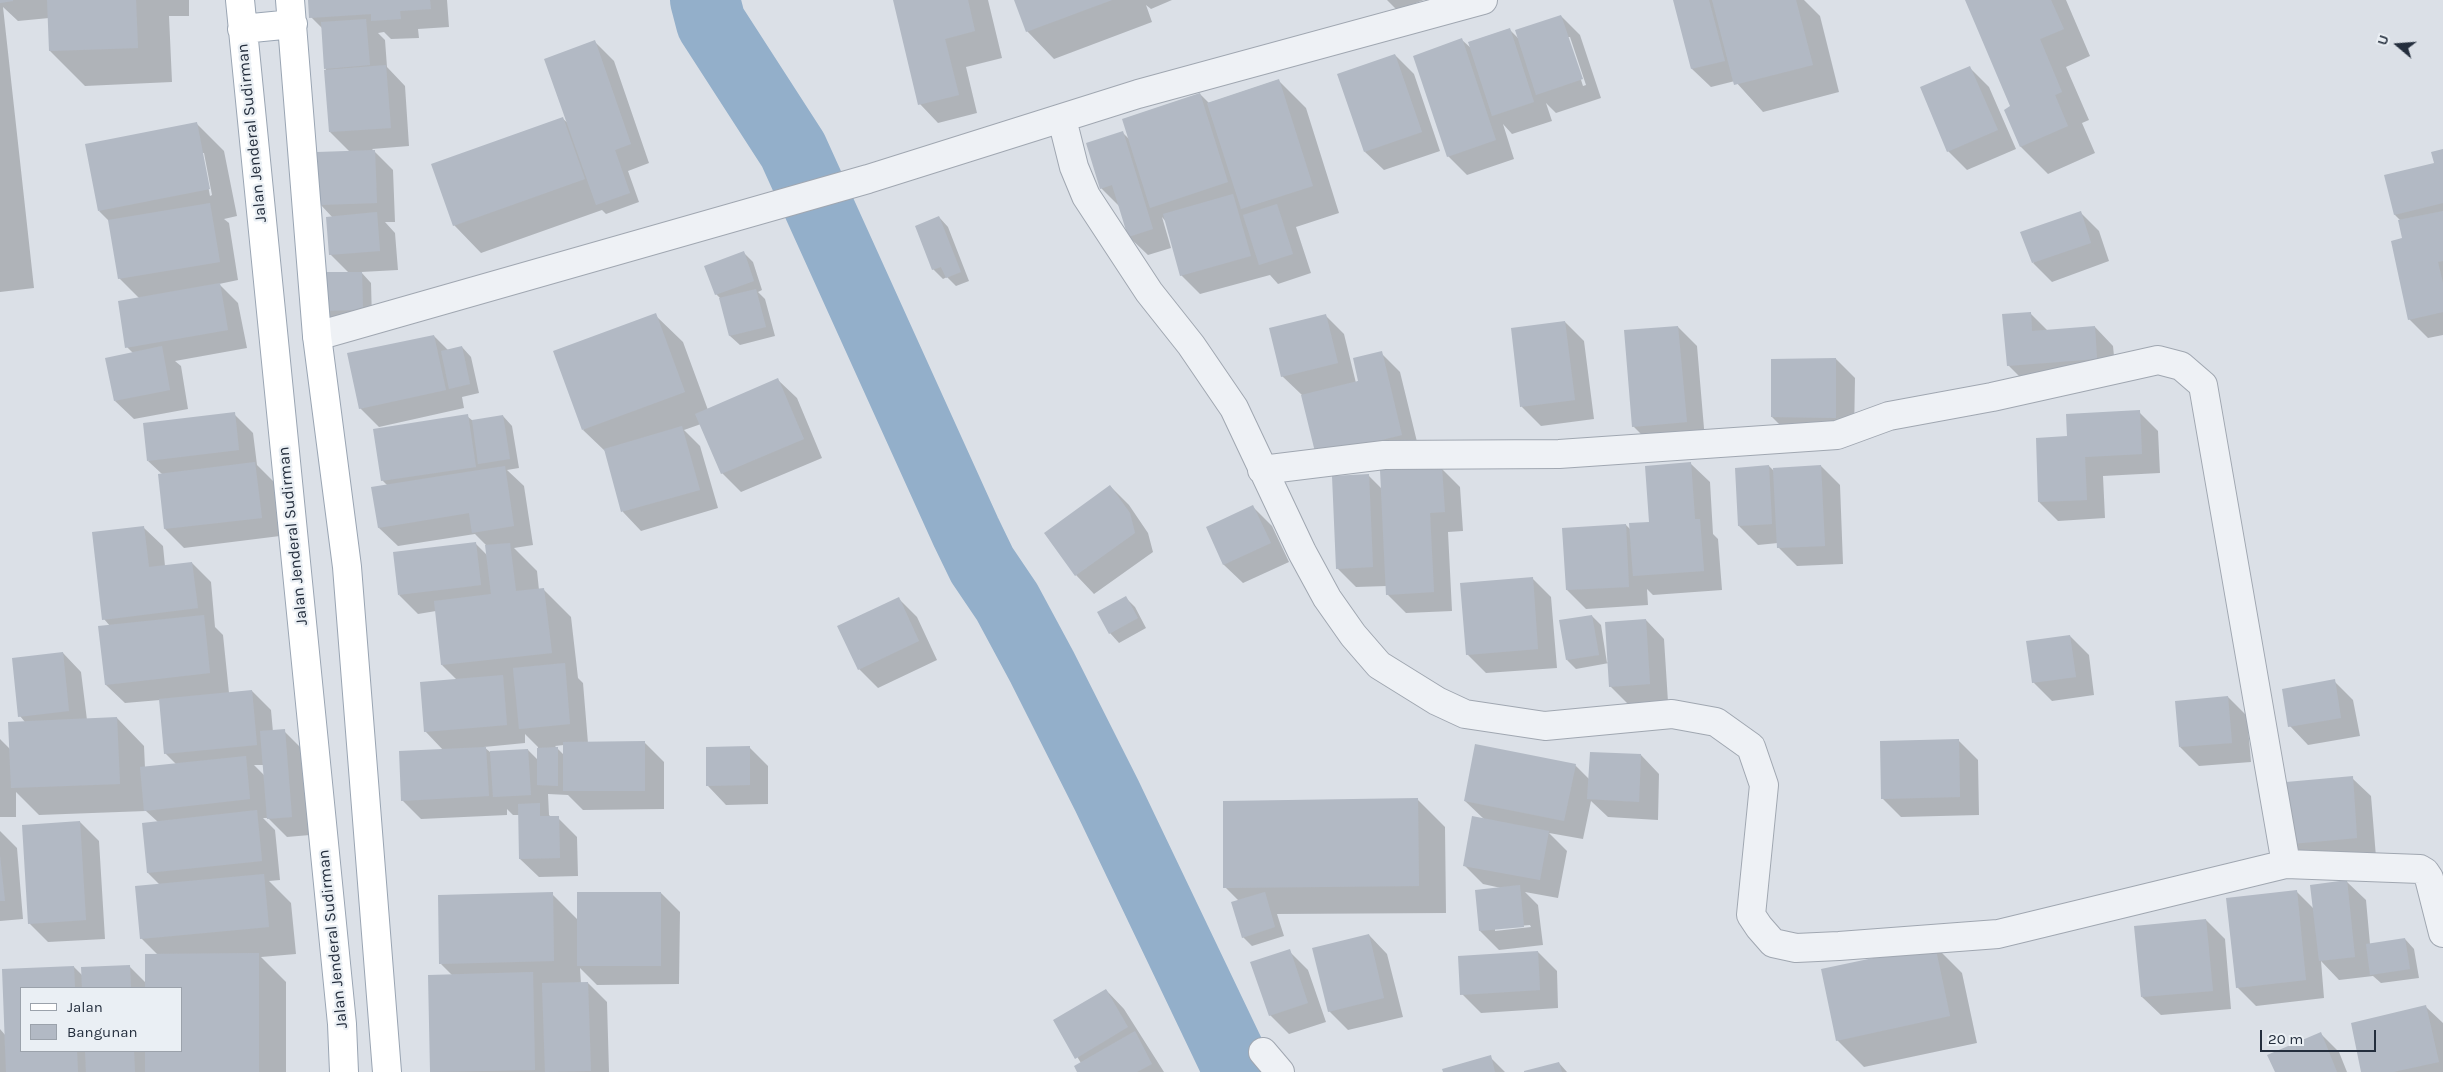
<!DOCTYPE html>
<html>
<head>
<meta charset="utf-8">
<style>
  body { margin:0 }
  #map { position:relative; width:2443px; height:1072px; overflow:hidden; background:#dbe0e7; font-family:Karla,sans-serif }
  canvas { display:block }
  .legend { position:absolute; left:20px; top:987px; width:162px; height:65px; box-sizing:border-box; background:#eaeff4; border:1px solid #9ba2ab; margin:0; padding:6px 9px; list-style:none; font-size:15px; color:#242e3d }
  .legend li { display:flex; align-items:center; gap:10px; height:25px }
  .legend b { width:25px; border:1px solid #9ba2ab }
  .north { position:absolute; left:2373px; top:20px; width:50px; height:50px; -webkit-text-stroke:4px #eaeff4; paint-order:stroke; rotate:288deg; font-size:14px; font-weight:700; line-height:20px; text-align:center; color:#242e3d }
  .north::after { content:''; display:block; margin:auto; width:18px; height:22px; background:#242e3d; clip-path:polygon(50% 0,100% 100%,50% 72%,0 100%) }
  .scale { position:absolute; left:2260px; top:1030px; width:116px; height:22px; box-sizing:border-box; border:2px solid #242e3d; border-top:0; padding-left:6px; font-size:15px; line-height:18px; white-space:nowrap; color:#242e3d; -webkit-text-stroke:4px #eaeff4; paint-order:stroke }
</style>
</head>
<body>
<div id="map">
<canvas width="2443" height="1072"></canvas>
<ul class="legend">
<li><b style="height:6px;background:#fff"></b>Jalan</li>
<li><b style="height:14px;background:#b2b9c4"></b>Bangunan</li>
</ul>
<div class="north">U</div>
<div class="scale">20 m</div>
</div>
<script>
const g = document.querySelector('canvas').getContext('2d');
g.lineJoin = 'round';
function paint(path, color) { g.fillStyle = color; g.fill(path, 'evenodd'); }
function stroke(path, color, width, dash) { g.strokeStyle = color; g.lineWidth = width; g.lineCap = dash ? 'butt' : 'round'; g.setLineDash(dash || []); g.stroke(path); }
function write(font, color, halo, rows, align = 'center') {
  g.font = font + ' Karla,sans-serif'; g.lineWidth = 4.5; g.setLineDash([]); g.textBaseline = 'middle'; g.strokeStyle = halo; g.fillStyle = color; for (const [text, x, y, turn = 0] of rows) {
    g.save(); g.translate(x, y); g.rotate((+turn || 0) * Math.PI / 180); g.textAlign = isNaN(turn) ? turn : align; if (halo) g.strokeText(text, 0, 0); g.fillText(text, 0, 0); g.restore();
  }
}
const shadow = new Path2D(`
  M0,0H189V16H169L172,82L85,86L50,51L49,18L18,21L3,7L34,288L0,292Z
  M309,0H449H447L449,27L418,29L419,38L391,39L384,32L378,33L385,40L387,67L405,86L409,146L372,149L393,170L395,222H385L395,233L398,270L361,272L371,283L372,319L330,320L321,310L349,273L330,254L333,218L320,204L350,152L330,132L323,29L311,17Z
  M895,0H988L1002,58L966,67L977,113L938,123L920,104Z
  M1015,0H1172L1151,9L1146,5L1152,22L1054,59L1027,31Z
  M1387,0H1424L1397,10Z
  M1675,0H1804L1820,16L1839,92L1763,112L1735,81L1711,87L1692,69Z
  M1966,0H2066L2090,56L2066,67L2089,120L2082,123L2095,153L2048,174L2021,147L2012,107Z
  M1561,16L1580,35L1601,98L1556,113L1546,103L1552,121L1512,134L1503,124L1514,159L1467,175L1448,156L1462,40L1472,49L1509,29L1519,39ZM1567,37H1570L1586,85L1583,86Z
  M595,42L614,61L649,163L628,171L639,202L606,214L602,210L481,253L454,225L562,118L569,124Z
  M1395,55L1414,74L1440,151L1384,170L1365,152Z
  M1970,68L1989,87L2016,149L1967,170L1948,151Z
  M1278,80L1306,108L1339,213L1296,227L1311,273L1278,284L1270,275L1200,294L1181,275L1166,222L1162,217L1171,248L1148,255L1129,237L1120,207L1101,188L1122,132L1130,140L1200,94L1209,103Z
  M196,123L224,151L237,216L224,219L229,223L238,280L219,284L238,303L247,348L175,361L181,366L188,409L134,419L115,401L133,353L127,347L139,298L119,278L110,222L99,211ZM202,153H204L212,195L210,196Z
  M2443,151V335L2428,338L2409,319L2401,221L2395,215L2386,176L2435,164Z
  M2080,212L2099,231L2109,261L2052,282L2033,263Z
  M939,217L948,227L969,281L956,286L947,277L943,279L933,269Z
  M744,253L753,262L762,290L758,292L765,299L775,336L740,345L730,336L721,299L716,294Z
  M2030,313L2048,331L2095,327L2113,346L2116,377L2027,384L2008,365Z
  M655,315L683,342L708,410L778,380L797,398L822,458L741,492L722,473L701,424L684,430L700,446L718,508L641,531L623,512L606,452L583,430Z
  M1325,315L1344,334L1356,383L1381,353L1400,372L1420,454L1317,456L1302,395L1282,376Z
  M1565,322L1584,341L1594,419L1541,426L1522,407L1513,329Z
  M1678,327L1697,346L1705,440L1652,445L1633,426Z
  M434,336L448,350L462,347L471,357L479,393L462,397L464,408L379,427L360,408Z
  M1836,359L1855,378L1854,436H1791L1772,417Z
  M2139,412L2158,431L2160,473L2103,476L2105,518L2058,521L2039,502L2069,438Z
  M234,414L253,433L257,465L274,482L280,536L184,548L165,529L162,474L148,461Z
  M467,416L473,421L503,416L512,426L519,468L507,470L524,486L533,545L514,548L537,571L539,590H544L571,617L578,678L583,683L588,743H645L664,762V809L583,810L568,795L548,794L549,815L552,818H558L577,837L578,876L539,877L520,859L519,815H513L507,809V815L421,819L402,800L444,751L425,731L457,680L442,665L436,611L418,614L399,595L476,544L488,556L486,545L475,534L398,546L379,528L388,486L382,480ZM525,734L538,747V760L528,750L490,752L484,747L525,743ZM564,745V755L555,746Z
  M1691,464L1710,482L1713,534L1718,539L1722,590L1653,595L1647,589L1648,605L1586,609L1567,590L1626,525L1631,530L1650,524Z
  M1769,466L1775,472L1821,466L1840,485L1843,564L1797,566L1778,547V543L1758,545L1739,526Z
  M1441,468L1460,487L1463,531L1448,532L1452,611L1406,613L1387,594V586L1356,587L1337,568L1369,476L1382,489Z
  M1110,486L1129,505L1148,533L1153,552L1094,594L1076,575Z
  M1253,507L1272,526L1289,562L1243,583L1224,565L1208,527Z
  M144,528L163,546L165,566L192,563L211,582L215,627L223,635L229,693L252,691L271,710L273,732L284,731L303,750L310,835L287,837L268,818H263L275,830L280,880L269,881L291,903L296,954L261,957L286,982V1072H0V1029L6,1036L4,970L74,967L83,976L129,966L146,983L158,955L141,938L160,885L148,873L158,822L146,811L39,815L16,792V817H0V739L10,749L25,722L20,716L63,653L81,672L87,720L117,718L144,746L145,768L176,764L165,753L160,700L125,703L106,685L110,626L104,619ZM254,765H264L265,776ZM21,988H181V1051H21Z
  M1532,578L1551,597L1557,668L1486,673L1467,654Z
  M898,598L917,617L937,660L878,688L859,669Z
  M1126,598L1135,607L1146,628L1119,643L1110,633Z
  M1592,616L1601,625L1607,663L1646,620L1664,639L1668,702L1629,705L1610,686L1609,663L1576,669L1567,660Z
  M2070,636L2089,655L2094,695L2052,701L2033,682Z
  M2334,681L2353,700L2360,736L2308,745L2290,726Z
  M2228,697L2247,716L2251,762L2199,766L2180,747Z
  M1959,741L1978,760L1979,815L1901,817L1882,798Z
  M749,747L768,766V804L726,805L708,786Z
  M1641,755L1659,774L1658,820L1608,817L1591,801L1583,839L1549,833L1567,851L1558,898L1525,892L1538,905L1543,945L1499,950L1480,931L1501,888L1483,884L1464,865L1485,820L1465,801L1575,765L1590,780ZM1530,925L1531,927L1495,931V928Z
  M2352,778L2371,796L2376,857L2311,862L2292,843Z
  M1418,800L1445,827L1446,913L1277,914L1284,936L1252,946L1243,937L1239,901L1225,887Z
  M80,822L99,841L105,939L48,942L29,923Z
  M0,831L17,848L23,919L0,921Z
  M2347,882L2366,900L2370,944L2405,939L2414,949L2419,978L2381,983L2373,976L2339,980L2321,961L2324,998L2256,1006L2237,987L2296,891L2314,909Z
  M661,893L680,912L679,984L597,985L580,968L581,984L588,983L607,1002L609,1072H431L429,976L452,975L441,964L552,894L578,920Z
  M2206,920L2225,939L2231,1009L2161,1015L2142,997Z
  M1369,935L1387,954L1403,1017L1348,1030L1329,1011Z
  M1935,946L1962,973L1977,1043L1864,1067L1837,1040Z
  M1289,951L1308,970L1326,1022L1289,1034L1270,1015Z
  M1538,952L1557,971L1558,1008L1481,1013L1462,994Z
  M1106,990L1124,1009L1164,1072H1079L1081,1063L1055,1021Z
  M2426,1007L2443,1023V1072H2363Z
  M2320,1033L2339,1052L2347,1072H2276Z
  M1490,1057L1505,1072H1444Z
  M1559,1063L1567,1072H1527Z`);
const river = new Path2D(`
  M705,0L711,23L793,150L966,532L982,565L1007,602L1042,667L1107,796L1239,1072`);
const building = new Path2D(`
  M0,0H13V1L0,3Z
  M47,0H136L138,48L49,51Z
  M308,0H430L431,9L400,11L401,19L371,21V14L309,18Z
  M893,0H968L975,31L945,39L959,95L918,105Z
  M1014,0H1112L1026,32Z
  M1673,0H1709L1725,61L1691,69Z
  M1712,0H1796L1813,65L1734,85Z
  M1965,0H2051L2064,29L2040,39L2062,92L2055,95L2068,126L2020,147L2004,110L2010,106Z
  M1561,15L1583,79L1536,95L1515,30Z
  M366,19L370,65L324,69L321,22Z
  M1510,28L1534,102L1492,116L1468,42Z
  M1462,38L1496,140L1447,157L1413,56Z
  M595,40L631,144L615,150L630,193L596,205L544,59Z
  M1395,54L1422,132L1364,152L1337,74Z
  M386,65L391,128L329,132L324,70Z
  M1970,66L1998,130L1947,152L1920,87Z
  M1279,79L1313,186L1241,209L1207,103Z
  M1200,93L1228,182L1150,208L1122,119Z
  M563,117L585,179L453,226L431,164Z
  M197,122L210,189L98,211L85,144Z
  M1123,131L1153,229L1128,237L1112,185L1100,189L1086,143Z
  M2443,149V203L2394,215L2384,175L2434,163L2431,152Z
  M375,150L377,203L319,205L317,152Z
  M1233,194L1251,256L1180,276L1163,214Z
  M210,203L220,262L118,279L108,220Z
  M1277,204L1293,254L1259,265L1243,215Z
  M2081,211L2091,243L2032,263L2020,232Z
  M2443,211V261L2438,262L2443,283V312L2408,320L2391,241L2402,238L2398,220Z
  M377,212L380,251L329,255L326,217Z
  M939,216L961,272L946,278L941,267L932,270L915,226Z
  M744,251L754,281L715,295L704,266Z
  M319,272H362L363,310L319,311Z
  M220,283L228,330L125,348L118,301Z
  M756,289L766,327L729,336L719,298Z
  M2031,312L2032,331L2095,326L2097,359L2007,366L2002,314Z
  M656,313L685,392L582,430L553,351Z
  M1326,314L1338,363L1281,377L1269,328Z
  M1565,321L1575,400L1520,407L1511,328Z
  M1678,326L1687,422L1632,427L1624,330Z
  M434,335L446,390L359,409L347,353Z
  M162,346L170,390L114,401L105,358Z
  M462,346L470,384L449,389L441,351Z
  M1382,351L1402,435L1316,456L1301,395L1358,381L1353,358Z
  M1836,358V418L1771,417V359Z
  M778,378L804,439L721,474L695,414Z
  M2140,410L2142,454L2085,457L2087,500L2038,502L2036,438L2067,436L2066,414Z
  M235,412L239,450L147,461L143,423Z
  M468,414L476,467L381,481L373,429Z
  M503,415L510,459L478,464L472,420Z
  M682,426L700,490L621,512L604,449Z
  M255,462L262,518L164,529L158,474Z
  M1691,462L1695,519H1700L1704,571L1633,576L1629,523L1649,522L1645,466Z
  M1769,465L1772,524L1738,526L1735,468Z
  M1821,465L1825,546L1777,548L1773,468Z
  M505,466L514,526L472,533L469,513L378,528L371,487Z
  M1442,467L1445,512L1430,513L1434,592L1386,595L1380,470Z
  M1369,474L1373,567L1336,569L1332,476Z
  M1110,485L1130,513L1135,533L1075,576L1044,533Z
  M1253,505L1271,543L1223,565L1206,527Z
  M1626,524L1629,587L1566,590L1562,528Z
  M144,526L149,567L192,562L198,608L102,620L92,532Z
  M476,542L481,585L398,595L393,552Z
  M510,543L516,591L544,588L552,653L441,665L434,601L491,594L485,545Z
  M1533,577L1538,649L1466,655L1460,583Z
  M1126,596L1138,618L1109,634L1097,612Z
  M899,597L919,641L858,670L837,626Z
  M204,615L210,673L105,685L98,626Z
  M1592,615L1599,655L1566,660L1559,620Z
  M1646,619L1650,684L1609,687L1605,622Z
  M2070,635L2076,677L2032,683L2026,641Z
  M63,652L69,711L18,717L12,658Z
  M565,663L570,724L519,729L513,668Z
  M503,675L507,725L424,732L420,682Z
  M2335,679L2341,718L2288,727L2282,689Z
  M252,690L257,745L164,754L159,699Z
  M2228,696L2232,743L2179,747L2175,701Z
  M117,717L120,784L11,788L8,722Z
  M285,729L292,817L267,819L260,731Z
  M1959,739L1960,797L1881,799L1880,741Z
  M645,741V791H563V742Z
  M1475,744L1576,764L1564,821L1464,801Z
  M750,746V785L706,786V747Z
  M486,747L489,796L401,801L399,751Z
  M558,747V786L537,785V748Z
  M528,749L531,795L493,797L490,751Z
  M1590,752L1641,754L1639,802L1587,799Z
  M246,756L250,799L144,811L140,767Z
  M2353,776L2357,838L2291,844L2286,782Z
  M1418,798L1419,886L1223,888V801Z
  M540,803V816H559L560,858L519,859L518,804Z
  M257,810L262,861L147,873L142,823Z
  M1472,816L1549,831L1540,880L1463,866Z
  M80,821L86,920L28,924L22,825Z
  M0,856L5,901H0Z
  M264,874L269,927L140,939L135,886Z
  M2347,880L2355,957L2319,961L2310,885Z
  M1520,885L1524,927L1479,931L1475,890Z
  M2297,890L2306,980L2236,988L2226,898Z
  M553,892L554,961L439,964L438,895Z
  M577,892H661V966H577Z
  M1265,892L1275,927L1242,938L1231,902Z
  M2206,919L2213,991L2141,997L2134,926Z
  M1369,934L1384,998L1328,1012L1312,948Z
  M2405,938L2410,969L2370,975L2366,944Z
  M1935,945L1950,1016L1836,1041L1821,969Z
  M1290,949L1308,1003L1269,1016L1250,962Z
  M1538,951L1540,990L1460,995L1458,956Z
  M259,953V1072H145V1051H181V988H145V954Z
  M130,965L131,988H82L81,967Z
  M74,966L75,988H21V1051H77L78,1072H6L2,969Z
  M533,972L535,1070L430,1072L428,975Z
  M588,982L591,1071L545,1072L542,983Z
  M1106,989L1128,1027L1075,1059L1053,1020Z
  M2426,1005L2439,1062L2393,1072H2361L2351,1023Z
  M1135,1031L1152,1064L1137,1072H1077L1074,1066Z
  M2321,1032L2337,1072H2275L2267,1055Z
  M85,1051H134L135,1072H86Z
  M1491,1055L1495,1072H1443L1442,1069Z
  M1559,1062L1562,1072H1524V1071Z`);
const street = new Path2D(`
  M1062,119L1074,167L1086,196L1149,292L1191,345L1234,408L1302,552L1327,598L1353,635L1379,665L1437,701L1465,714L1545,726L1672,714L1716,722L1751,747L1764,785L1751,915L1759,927L1773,943L1796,948L1839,946L1998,934L2286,864L2420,869L2425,872L2429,878L2443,933
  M317,336L868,179L1138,94L1483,0
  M1262,470L1384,455L1559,454L1837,435L1889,416L1992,397L2158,360L2181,366L2203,385L2286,864
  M1263,1052L1280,1072`);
const primary = new Path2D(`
  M240,0L342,1024L344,1072
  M290,0L317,336L347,567L387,1072
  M242,29L293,24`);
const streetNames = [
  ["Jalan Jenderal Sudirman",252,133,-96],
  ["Jalan Jenderal Sudirman",293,536,-96],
  ["Jalan Jenderal Sudirman",333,939,-96]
];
paint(shadow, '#0003');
stroke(river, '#93afca', 70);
paint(building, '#b2b9c4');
stroke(street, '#a0a7b1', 30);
stroke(primary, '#9aa5b3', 30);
stroke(street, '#eef1f5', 28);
stroke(primary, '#fff', 28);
write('16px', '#242e3d', '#eaeff4', streetNames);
</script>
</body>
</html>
